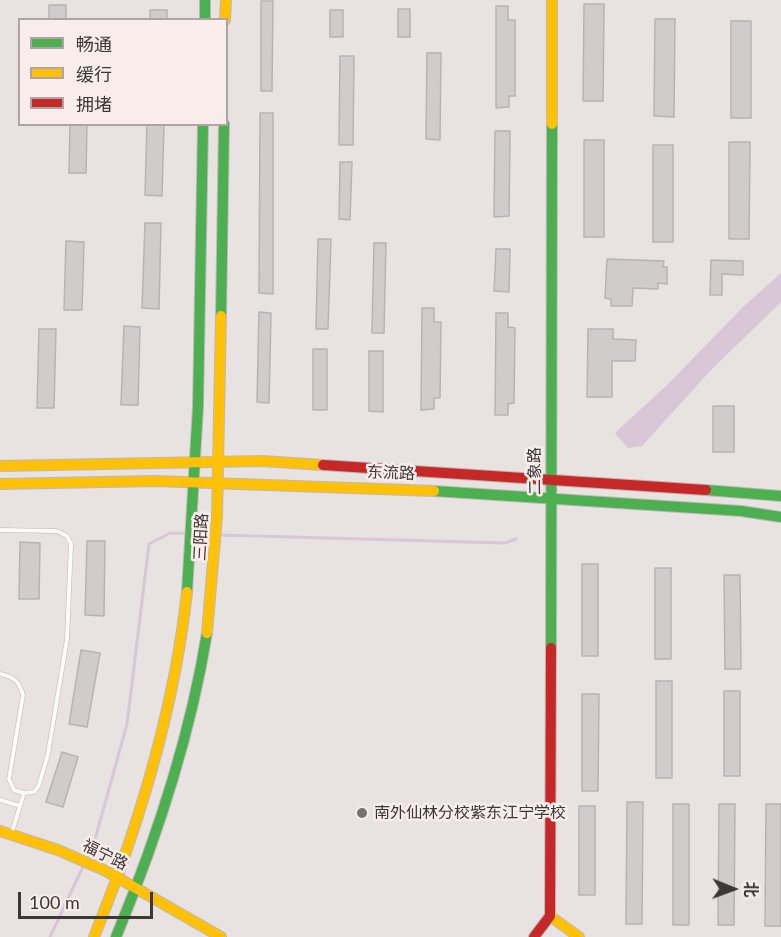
<!DOCTYPE html>
<html>
<head>
<meta charset="utf-8">
<style>
  body { margin:0 }
  #map { position:relative; width:781px; height:937px; overflow:hidden; background:#e8e2e1; font-family:Lato,"Noto Sans SC",sans-serif }
  canvas { display:block }
  .legend { position:absolute; left:18px; top:18px; width:210px; height:108px; box-sizing:border-box; background:#f9edeb; border:2px solid #ada4a3; margin:0; padding:8px 10px; list-style:none; font-size:18px; color:#3b3736 }
  .legend li { display:flex; align-items:center; gap:12px; height:30px }
  .legend b { width:30px; border:2px solid #ada4a3 }
  .north { position:absolute; left:703px; top:859px; width:60px; height:60px; -webkit-text-stroke:4px #f9edeb; paint-order:stroke; rotate:91deg; font-size:16px; font-weight:700; line-height:24px; text-align:center; color:#3b3736 }
  .north::after { content:''; display:block; margin:auto; width:21px; height:27px; background:#3b3736; clip-path:polygon(50% 0,100% 100%,50% 72%,0 100%) }
  .scale { position:absolute; left:18px; top:892px; width:135px; height:27px; box-sizing:border-box; border:3px solid #3b3736; border-top:0; padding-left:8px; font-size:18px; line-height:21px; white-space:nowrap; color:#3b3736; -webkit-text-stroke:4px #f9edeb; paint-order:stroke }
</style>
</head>
<body>
<div id="map">
<canvas width="781" height="937"></canvas>
<ul class="legend">
<li><b style="height:8px;background:#4caf50"></b>畅通</li>
<li><b style="height:8px;background:#ffc107"></b>缓行</li>
<li><b style="height:8px;background:#c62828"></b>拥堵</li>
</ul>
<div class="north">北</div>
<div class="scale">100 m</div>
</div>
<script>
const g = document.querySelector('canvas').getContext('2d');
g.lineJoin = 'round';
function paint(path, color) { g.fillStyle = color; g.fill(path, 'evenodd'); }
function stroke(path, color, width, dash) { g.strokeStyle = color; g.lineWidth = width; g.lineCap = dash ? 'butt' : 'round'; g.setLineDash(dash || []); g.stroke(path); }
function write(font, color, halo, rows, align = 'center') {
  g.font = font + ' Lato,"Noto Sans SC",sans-serif'; g.lineWidth = 5; g.setLineDash([]); g.textBaseline = 'middle'; g.strokeStyle = halo; g.fillStyle = color; for (const [text, x, y, turn = 0] of rows) {
    g.save(); g.translate(x, y); g.rotate((+turn || 0) * Math.PI / 180); g.textAlign = isNaN(turn) ? turn : align; if (halo) g.strokeText(text, 0, 0); g.fillText(text, 0, 0); g.restore();
  }
}
const water = new Path2D(`
  M781,273V302L711,370L642,446L628,448L615,433L669,383L743,307Z`);
const stream = new Path2D(`
  M220,535L505,543L516,539
  M50,937L94,843L127,724L149,544L170,533L213,534`);
const building = new Path2D(`
  M261,1H273L272,91H261Z
  M584,4H604L603,101H583Z
  M49,5H66V20H49Z
  M496,6H508V20H515V96H509V107L496,108Z
  M398,9H410V37H398Z
  M150,10H167V20H150Z
  M330,10H343V37H330Z
  M655,19H675L674,117L654,116Z
  M731,21H751V118H731Z
  M427,53H441L440,140L426,139Z
  M340,56H354L353,145H339Z
  M260,113H273V294L259,293Z
  M70,124H87L86,173H69Z
  M147,124H164L162,196L145,195Z
  M495,131H510L509,216L494,217Z
  M584,140H604V237H584Z
  M729,142H750L749,239H729Z
  M653,145H673V242H653Z
  M340,162H352L350,220L339,219Z
  M145,223H161L159,309L142,308Z
  M318,239H331L328,329H316Z
  M66,241L84,242L82,310H64Z
  M374,243H386L384,333H372Z
  M496,249H510L509,292L494,291Z
  M607,259L664,261L663,267H667V284L658,283V289L633,288L632,306H611V299L605,298Z
  M711,260L743,261V275L722,274V295H710Z
  M422,308H434V322H441L440,398H434V409L421,410Z
  M259,312L271,313L269,403L257,402Z
  M496,313H508V327L515,328L514,403L508,404V415H495Z
  M124,326L140,327L138,405H121Z
  M39,329H56L54,408H37Z
  M588,329H613V339L636,340L635,361H612V397H587Z
  M313,349H327V410H313Z
  M369,351H383V412L369,411Z
  M713,406H734V452H713Z
  M87,541H105L104,616L85,615Z
  M20,542L40,543L39,599H19Z
  M582,564H598V656H582Z
  M655,568H671V659H655Z
  M724,575H740L741,669H725Z
  M81,650L100,653L87,727L69,724Z
  M656,681H672V778H656Z
  M724,691H740V776H724Z
  M582,694H599L598,791H582Z
  M62,752L78,757L63,807L46,802Z
  M627,802H643L642,924H626Z
  M673,804H689V925H673Z
  M719,804H735L734,925H718Z
  M766,804H781V926H765Z
  M579,806H595V895H579Z`);
const lane = new Path2D(`
  M0,530L57,531L67,536L71,544L67,639L48,754L39,785L34,792L24,793L14,790L9,779L23,695C19,681 14,677 0,674
  M0,800L20,806
  M12,832L24,793`);
const fast = new Path2D(`
  M205,0V20
  M221,316L224,124
  M706,490L781,496
  M434,491L741,511L781,517
  M187,592L198,407L203,124
  M551,648L552,124
  M116,937C157,838 190,738 207,633`);
const slow = new Path2D(`
  M225,20L226,0
  M552,124V0
  M0,466L262,461L323,465
  M0,484L155,481L434,491
  M207,633L217,516L221,316
  M0,831L58,850L106,871L221,937
  M550,916L579,937
  M94,937C139,826 174,712 187,592`);
const jam = new Path2D(`
  M323,465L706,490
  M534,937L550,916L551,648`);
const markers = [
  [362,813,6,"#787372"]
];
const streetNames = [
  ["二象路",535,471,-91],
  ["东流路",391,473,2],
  ["三阳路",201,537,-87],
  ["福宁路",105,855,26]
];
const poiNames = [
  ["南外仙林分校紫东江宁学校",374,813]
];
paint(water, '#d9c6d7');
stroke(stream, '#d9c6d7', 3);
paint(building, '#d0cccb');
stroke(building, '#b8b3b3', 1.5);
stroke(lane, '#bdb8b7', 5);
stroke(fast, '#bdb8b7', 12);
stroke(slow, '#bdb8b7', 12);
stroke(jam, '#bdb8b7', 12);
stroke(lane, '#fcfbfa', 4);
stroke(fast, '#4caf50', 10);
stroke(slow, '#ffc107', 10);
stroke(jam, '#c62828', 10);
for (const [x, y, r, color] of markers) { const dot = new Path2D(); dot.arc(x, y, r, 0, 2 * Math.PI); g.fillStyle = color; g.fill(dot); stroke(dot, '#f9edeb', 2); }
write('16px', '#3b3736', '#f9edeb', streetNames);
write('16px', '#3b3736', '#f9edeb', poiNames, 'left');
</script>
</body>
</html>
